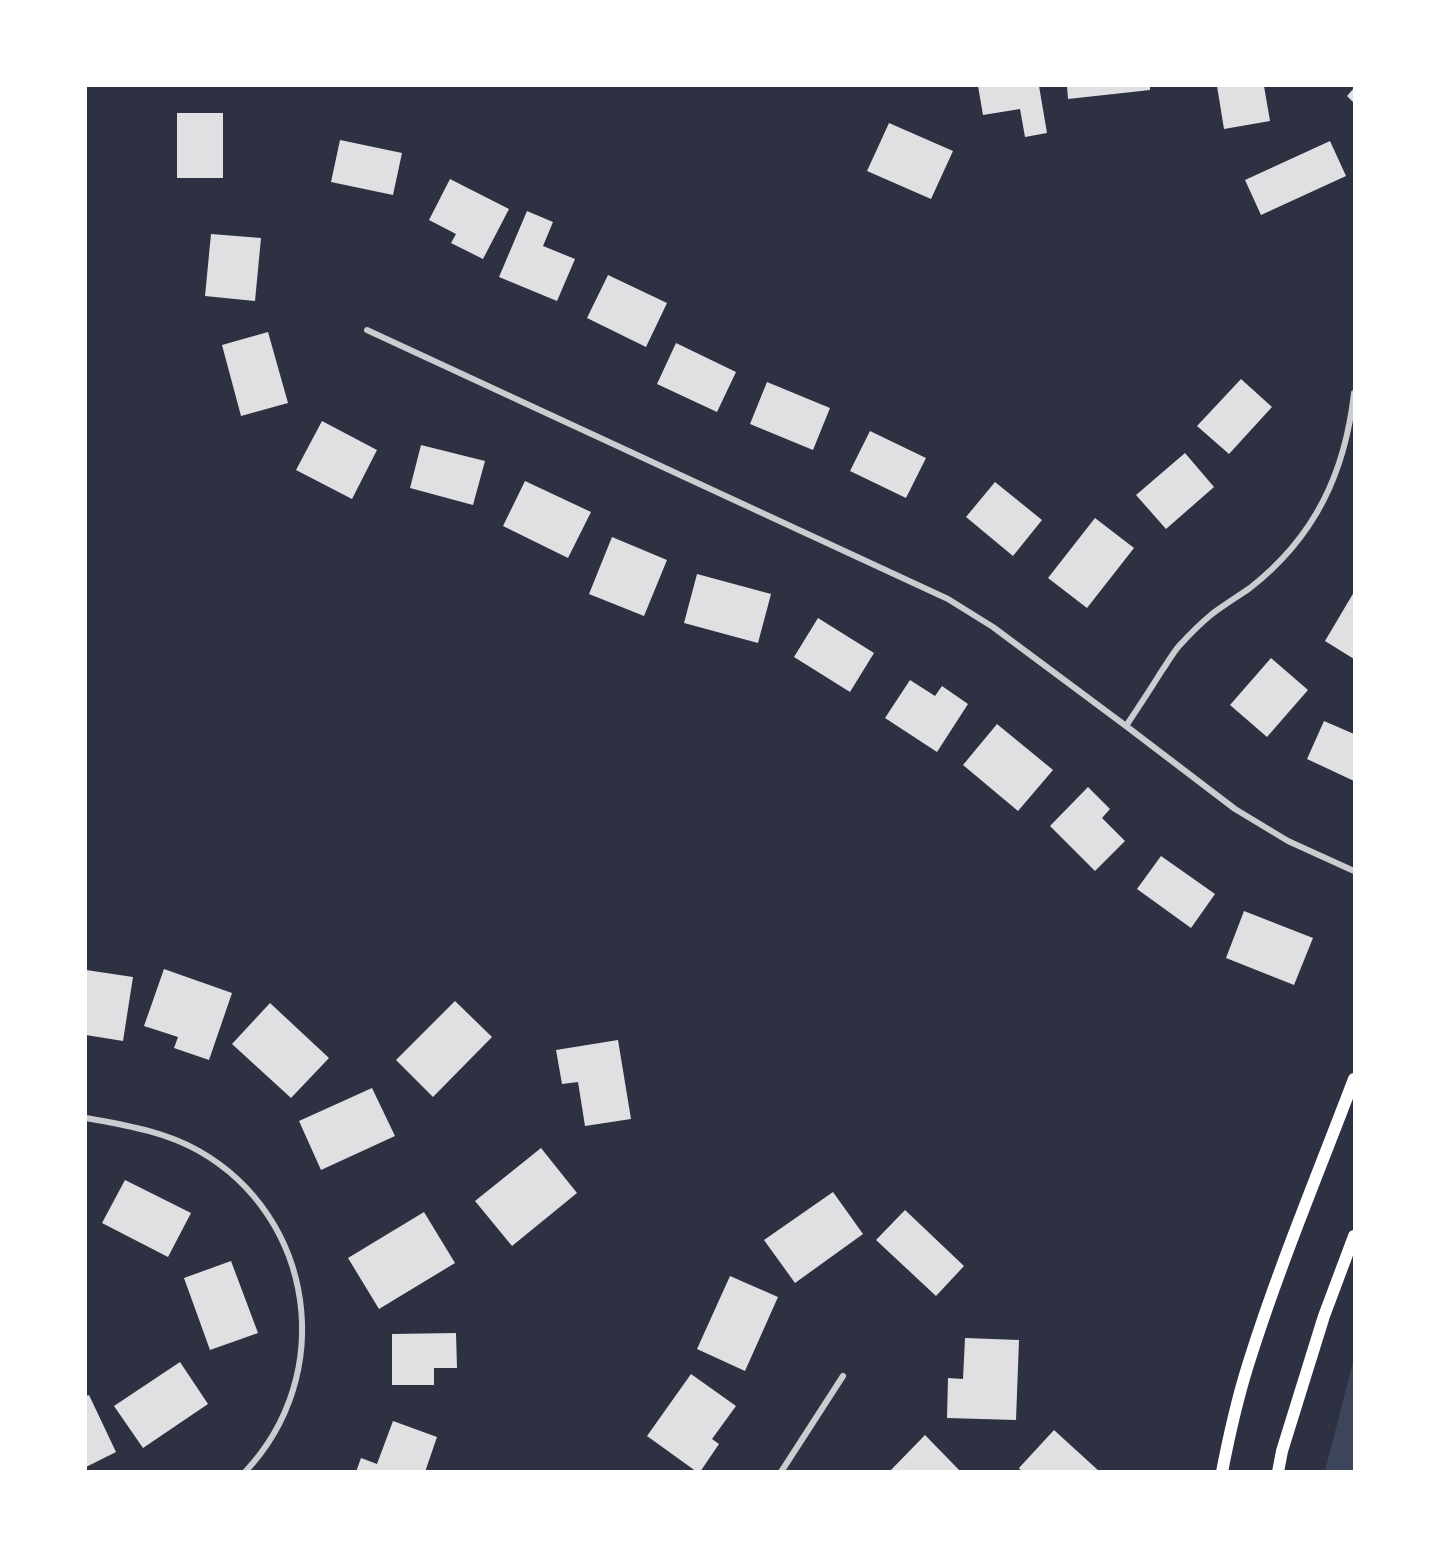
<!DOCTYPE html>
<html>
<head>
<meta charset="utf-8">
<style>
  body { margin:0 }
  #map { position:relative; width:1440px; height:1557px; overflow:hidden; background:#2d3142; font-family:"Fira Sans",sans-serif }
  canvas { display:block }
  .frame { position:absolute; inset:0; border:87px solid #fff; pointer-events:none }
</style>
</head>
<body>
<div id="map">
<canvas width="1440" height="1557"></canvas>
<div class="frame"></div>
</div>
<script>
const g = document.querySelector('canvas').getContext('2d');
g.lineJoin = 'round';
function paint(path, color) { g.fillStyle = color; g.fill(path, 'evenodd'); }
function stroke(path, color, width, dash) { g.strokeStyle = color; g.lineWidth = width; g.lineCap = dash ? 'butt' : 'round'; g.setLineDash(dash || []); g.stroke(path); }
const green = new Path2D(`
  M1354,1358V1471H1325Z`);
const building = new Path2D(`
  M978,86H1039L1047,133L1025,137L1020,109L983,115Z
  M1067,86H1150V90L1068,99Z
  M1217,86H1264L1270,121L1224,129Z
  M1354,88V103L1347,96Z
  M177,113H223V178H177Z
  M889,123L953,151L931,199L867,171Z
  M340,140L402,153L393,195L331,182Z
  M1330,141L1346,176L1261,215L1245,180Z
  M450,179L509,209L483,259L451,243L456,234L429,220Z
  M527,211L553,222L543,246L575,259L557,301L499,277Z
  M211,234L261,238L255,301L205,296Z
  M608,275L667,303L646,347L587,318Z
  M268,332L288,403L241,416L222,345Z
  M676,343L736,372L717,412L657,384Z
  M1241,379L1272,407L1229,454L1197,426Z
  M767,382L830,408L813,450L750,424Z
  M322,421L377,450L352,499L296,470Z
  M870,431L926,458L906,498L850,471Z
  M421,445L485,461L473,505L410,488Z
  M1185,453L1214,487L1166,529L1136,495Z
  M525,481L591,512L568,558L503,526Z
  M995,482L1042,520L1013,556L966,517Z
  M1095,518L1134,548L1087,608L1048,578Z
  M612,537L667,560L644,616L589,594Z
  M697,574L771,594L758,643L684,623Z
  M1354,592V659L1325,641Z
  M818,618L874,653L850,692L794,657Z
  M1271,658L1308,690L1267,737L1230,705Z
  M910,680L935,696L942,686L968,704L937,752L885,718Z
  M1324,721L1354,734V781L1307,759Z
  M997,724L1053,770L1018,811L963,765Z
  M1088,787L1110,809L1102,818L1125,841L1095,871L1050,826Z
  M1161,856L1215,894L1191,928L1137,889Z
  M1244,911L1313,938L1294,985L1226,958Z
  M164,969L232,993L209,1060L174,1048L178,1037L144,1026Z
  M86,970L133,977L123,1041L86,1035Z
  M455,1001L492,1037L433,1097L396,1060Z
  M270,1003L329,1058L291,1098L232,1044Z
  M618,1040L631,1119L585,1126L578,1082L562,1084L556,1050Z
  M372,1088L395,1136L321,1170L299,1121Z
  M541,1148L577,1193L512,1246L475,1201Z
  M125,1180L191,1213L168,1257L102,1223Z
  M833,1192L863,1234L795,1283L764,1240Z
  M905,1210L964,1266L936,1296L876,1240Z
  M424,1212L455,1263L379,1309L348,1258Z
  M231,1261L258,1333L210,1350L184,1278Z
  M730,1276L778,1297L745,1371L697,1349Z
  M456,1333L457,1368H434V1385H392V1334Z
  M965,1338L1019,1340L1016,1420L947,1418L948,1378L963,1379Z
  M180,1362L208,1404L143,1448L114,1406Z
  M691,1374L736,1406L712,1439L719,1444L700,1472H697L647,1436Z
  M89,1395L116,1452L86,1467V1396Z
  M393,1421L437,1437L425,1472H356L361,1458L377,1464Z
  M1054,1430L1100,1472H1022L1019,1468Z
  M925,1435L961,1472H892L891,1470Z`);
const minor = new Path2D(`
  M367,330L948,599L993,627L1126,726L1235,809L1288,841L1354,871
  M1126,726C1138,708 1150,690 1161,672C1167,664 1172,654 1179,646C1189,635 1201,623 1212,614C1224,605 1237,597 1250,588C1315,537 1345,473 1354,393
  M86,1118C124,1125 164,1131 199,1151C315,1217 337,1375 245,1472
  M781,1472L843,1376`);
const secondary = new Path2D(`
  M1222,1472C1229,1436 1237,1400 1248,1365C1278,1269 1318,1174 1354,1079
  M1278,1472L1282,1451L1324,1316L1354,1236`);
paint(green, '#3c4559');
paint(building, '#e0e0e3');
stroke(minor, '#caccd0', 6);
stroke(secondary, '#fff', 12);
</script>
</body>
</html>
